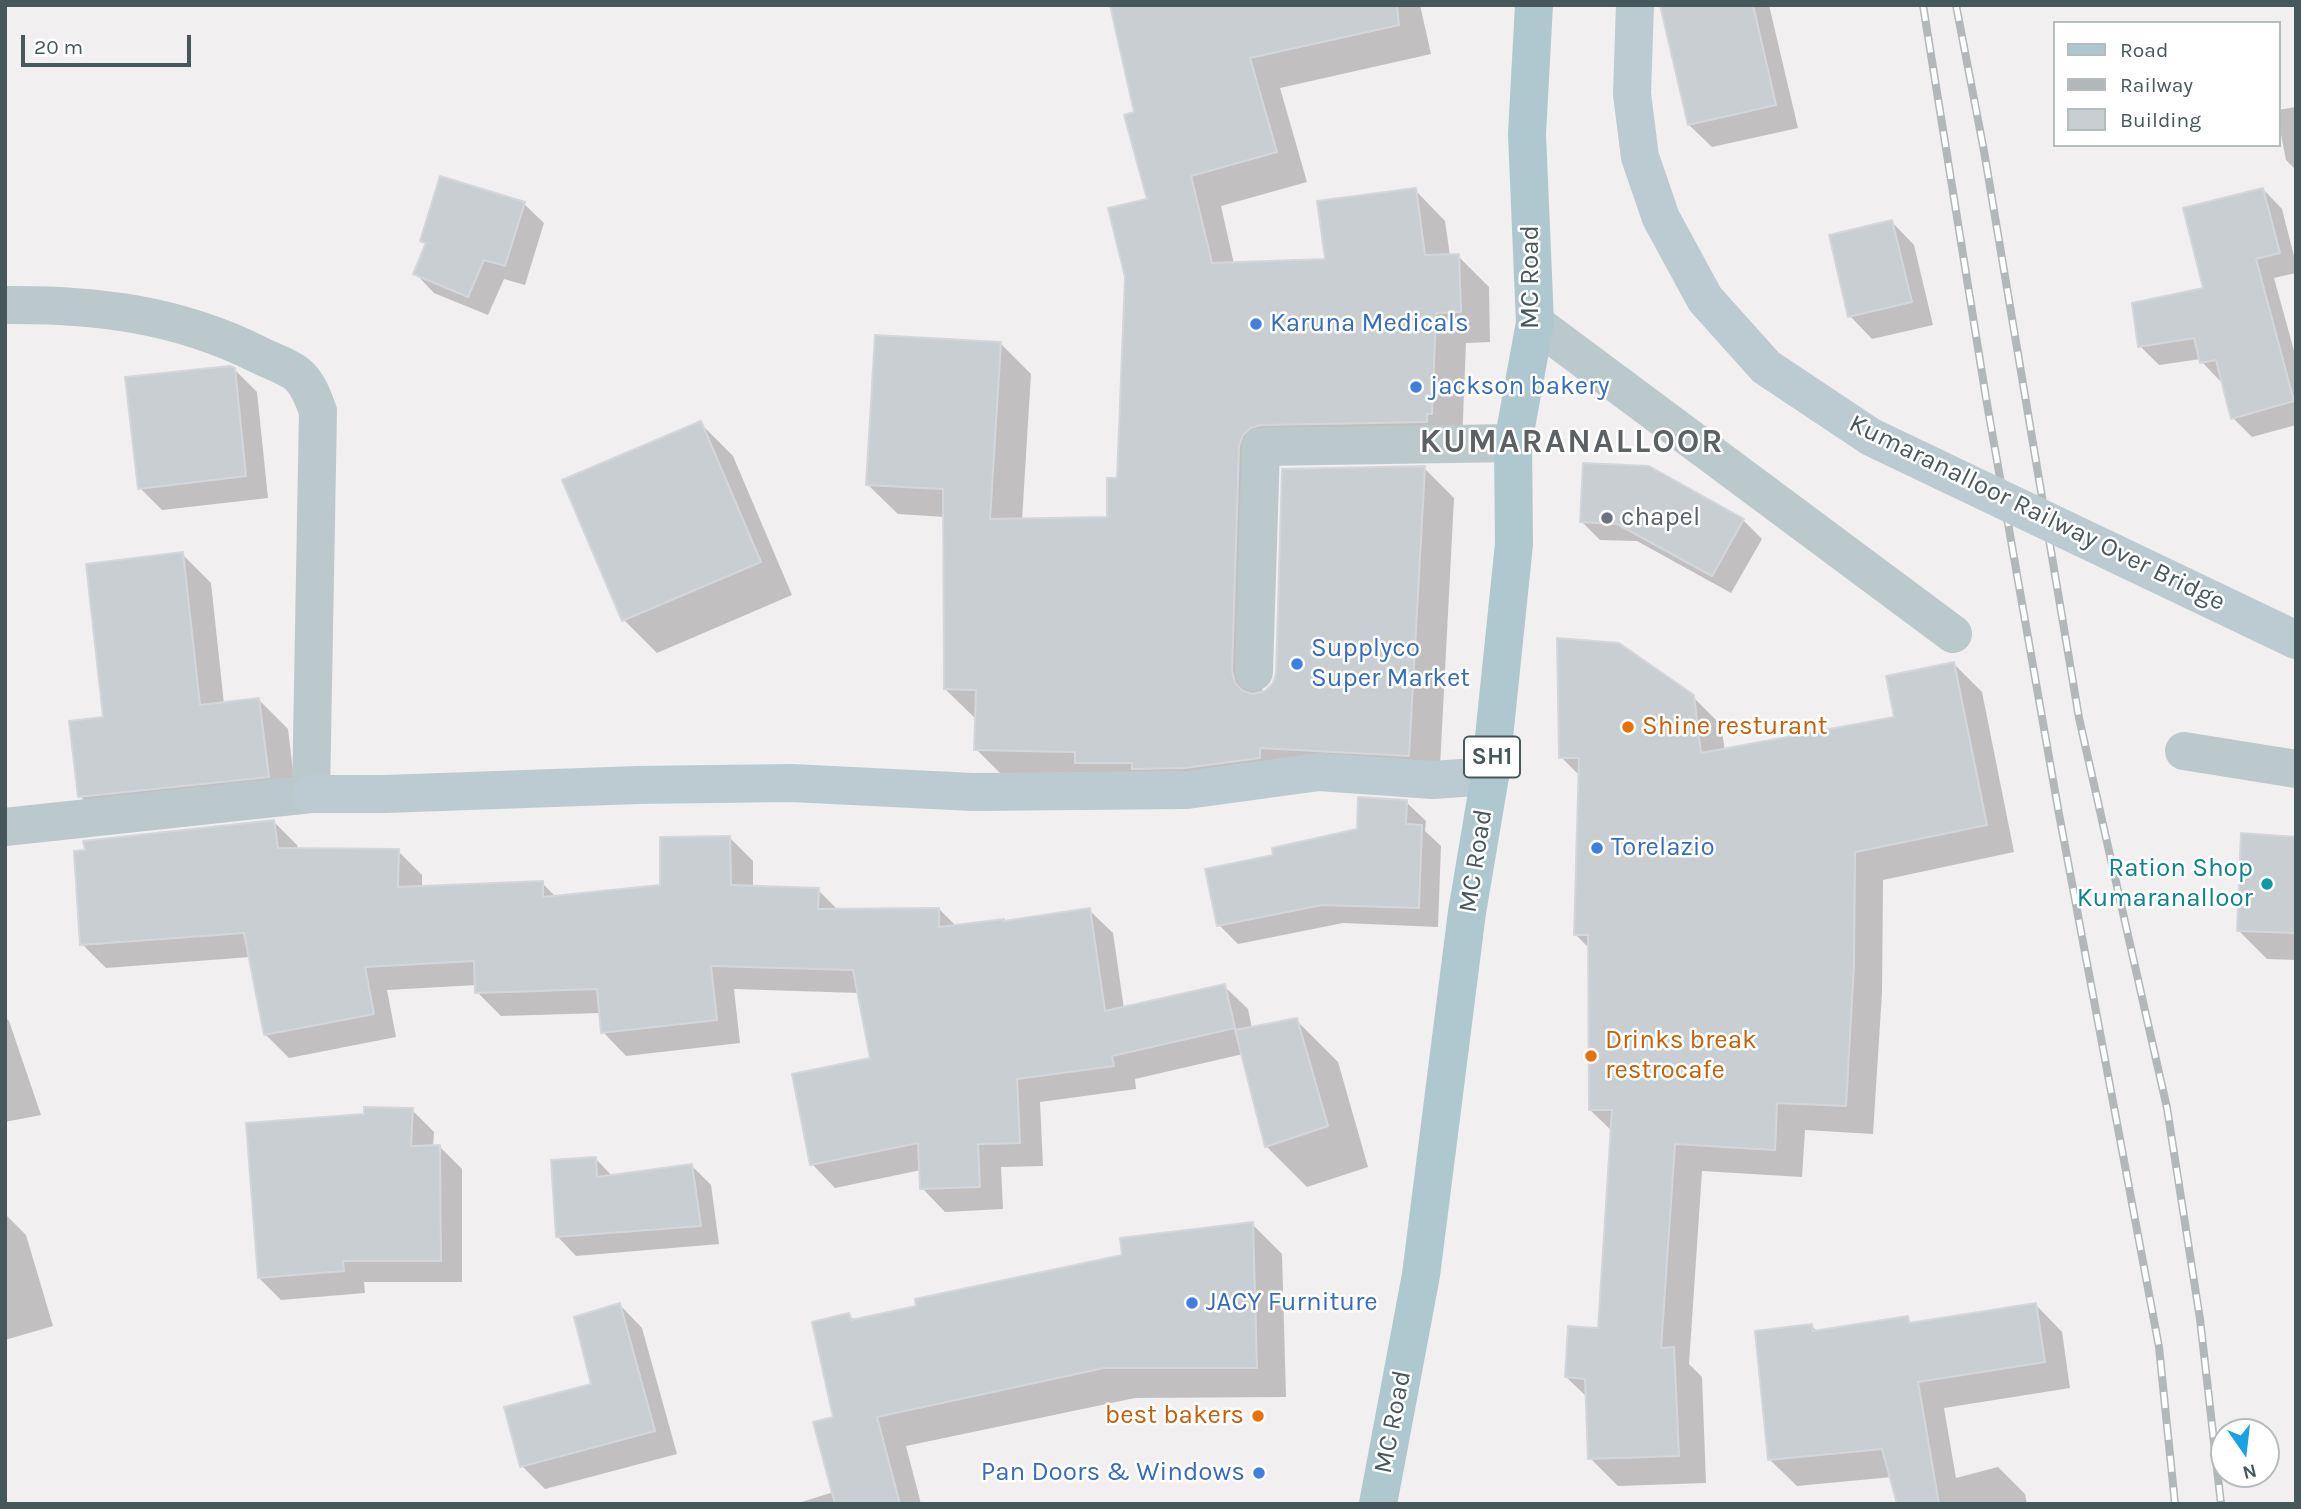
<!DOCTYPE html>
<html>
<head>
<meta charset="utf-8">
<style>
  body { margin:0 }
  #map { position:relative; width:2301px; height:1509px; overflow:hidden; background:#f2eff0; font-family:Karla,sans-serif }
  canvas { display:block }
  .frame { position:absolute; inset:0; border:7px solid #47585d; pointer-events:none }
  .legend { position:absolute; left:2053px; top:21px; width:228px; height:126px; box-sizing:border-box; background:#fff; border:2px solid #b5bcbe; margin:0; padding:9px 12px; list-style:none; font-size:21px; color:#47585d }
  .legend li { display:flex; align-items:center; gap:14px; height:35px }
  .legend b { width:35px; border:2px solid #b5bcbe }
  .north { position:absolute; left:2210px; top:1418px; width:70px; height:70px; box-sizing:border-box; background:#fff; border:2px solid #b5bcbe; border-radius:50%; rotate:166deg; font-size:19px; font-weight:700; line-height:28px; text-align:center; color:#47585d }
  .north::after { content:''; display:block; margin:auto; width:24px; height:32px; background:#18a3e4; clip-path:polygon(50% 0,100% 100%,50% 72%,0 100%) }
  .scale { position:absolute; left:21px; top:35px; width:170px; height:32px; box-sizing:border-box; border:4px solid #47585d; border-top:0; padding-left:9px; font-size:21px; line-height:24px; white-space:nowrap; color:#47585d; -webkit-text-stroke:5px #fff; paint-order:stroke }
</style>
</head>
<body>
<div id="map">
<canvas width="2301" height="1509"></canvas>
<div class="frame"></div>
<ul class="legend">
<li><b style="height:9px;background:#afc7ce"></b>Road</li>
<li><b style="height:9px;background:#b2b7ba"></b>Railway</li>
<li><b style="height:19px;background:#c9ced2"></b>Building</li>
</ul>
<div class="north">N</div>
<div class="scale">20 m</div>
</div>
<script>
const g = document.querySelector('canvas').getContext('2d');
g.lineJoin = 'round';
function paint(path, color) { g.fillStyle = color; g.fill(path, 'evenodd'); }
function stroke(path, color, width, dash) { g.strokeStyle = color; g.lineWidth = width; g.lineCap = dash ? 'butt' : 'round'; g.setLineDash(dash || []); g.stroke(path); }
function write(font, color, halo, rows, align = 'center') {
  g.font = font + ' Karla,sans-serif'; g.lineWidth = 5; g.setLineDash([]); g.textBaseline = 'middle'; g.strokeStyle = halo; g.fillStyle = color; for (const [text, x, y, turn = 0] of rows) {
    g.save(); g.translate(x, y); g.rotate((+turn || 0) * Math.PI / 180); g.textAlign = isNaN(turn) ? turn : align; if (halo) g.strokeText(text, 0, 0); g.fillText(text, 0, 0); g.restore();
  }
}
const shadow = new Path2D(`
  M1112,5H1420L1431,54L1280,88L1307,182L1221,206L1234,264L1327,261L1415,190L1445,221L1450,256H1458L1489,287L1490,342L1466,343L1462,444L1280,458L1269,477L1262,693L1274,684L1424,468L1454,498L1439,786L1006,779L976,749L977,720L945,689V517L898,514L867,484L1001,344L1031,374L1022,520L1109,518L1118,480L1149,200L1136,113Z
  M1662,5H1769L1798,128L1712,147L1689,125Z
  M2296,107V170L2286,160L2278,119V110Z
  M2263,189L2282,209L2296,264V273L2274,278L2296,358V425L2252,437L2233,418L2223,381L2221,382L2202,362L2201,359L2159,365L2140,346L2205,290Z
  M524,204L544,223L525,285L504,279L488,315L434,293L415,273L427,245L422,240Z
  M1892,222L1914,245L1933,325L1872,339L1850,316Z
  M234,369L257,392L268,498L162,510L140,488Z
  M700,423L733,456L792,595L657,653L624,620Z
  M1743,520L1762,539L1731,593L1637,541L1600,540L1581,521Z
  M182,554L211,583L224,704L259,700L288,729L297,805L109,825L80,796L105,718Z
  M1954,664L1982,692L2014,852L1883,880L1882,993L1873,1134L1805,1130L1802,1177L1702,1171L1689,1364L1702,1377L1706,1483L1618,1486L1590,1458L1587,1397L1566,1377L1599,1330L1613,1132L1590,1110V949L1575,934L1580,776L1561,757L1693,697L1721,725L1725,751L1896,719Z
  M1406,802L1426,821L1425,831L1441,846L1438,927L1343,923L1238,944L1219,925L1275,856L1359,831Z
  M274,822L297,845L298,850L398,851L422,875V888L542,883L556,897L662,887L729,837L753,861V888L818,890L839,911L939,909L956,926L1005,923L1089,910L1113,933L1124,1009L1224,986L1248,1009L1252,1028L1296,1020L1338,1062L1368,1167L1307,1187L1266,1146L1243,1054L1135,1079L1136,1089L1040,1102L1043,1166L1001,1167L1003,1209L945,1212L922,1188L921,1170L835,1188L812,1164L872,1060L859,993L734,989L740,1043L626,1056L603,1032L601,1013L501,1016L477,992V985L387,990L396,1037L289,1058L265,1034L250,957L106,968L82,944Z
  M2296,839V960L2267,959L2239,931Z
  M5,1017L9,1021L41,1115L5,1122Z
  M412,1110L434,1132L433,1147H440L462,1169V1282H364L365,1293L281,1300L259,1278L366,1116Z
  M596,1159L613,1177L692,1166L711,1185L719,1244L576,1256L557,1236Z
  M5,1214L26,1235L53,1326L5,1340Z
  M1252,1224L1282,1254L1286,1397L1135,1398L906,1446L921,1504H795L834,1492L835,1418L849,1315L855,1321Z
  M620,1305L642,1328L677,1454L545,1489L522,1466L593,1386Z
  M2036,1305L2062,1332L2070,1388L1944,1408L1956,1478L1998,1467L2025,1494L2027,1504H1898L1892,1477L1797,1486L1770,1460L1812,1326L1818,1332L1907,1318L1913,1324Z`);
const building = new Path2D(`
  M1110,5H1397L1399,25L1250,58L1277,152L1191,176L1212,263L1325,259L1317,201L1416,188L1425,255L1459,254L1461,312L1436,313L1432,414H1427V422L1261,425L1251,428L1243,435L1239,446L1232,671L1235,683L1243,691L1253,694L1265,691L1273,683L1276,673L1282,469L1425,466L1409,756L1260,748V758L1185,768L1132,769V763H1075V752L974,750L976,690L944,689L943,489L866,485L875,335L1001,342L990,519L1107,517V478H1117L1125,277L1108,208L1147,199L1124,115L1134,112Z
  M1660,5H1753L1776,105L1688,125Z
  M440,176L525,202L505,266L484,260L468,297L413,274L426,243L420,241Z
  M2263,188L2280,253L2256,259L2294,401L2231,419L2216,360L2200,363L2194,338L2138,347L2132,303L2203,288L2183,208Z
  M1892,220L1912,302L1848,317L1829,235Z
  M230,366L235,368L246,476L138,489L125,377Z
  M701,421L761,562L622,621L562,480Z
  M1583,463L1649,466L1744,519L1712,576L1617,524L1580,522Z
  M183,552L200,705L259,698L269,777L78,797L69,721L103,717L86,564Z
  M1557,638L1619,643L1694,695L1701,753L1894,717L1886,676L1954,662L1987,825L1855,852L1854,964L1846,1106L1777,1103L1775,1150L1675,1144L1661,1348L1674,1347L1679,1456L1588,1459L1585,1379L1565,1377L1568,1326L1598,1328L1612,1110H1589L1588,935H1574L1579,758H1559Z
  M1358,797L1407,800L1406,824L1422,825L1419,908L1322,905L1217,926L1205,869L1273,855L1272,848L1357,829Z
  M274,820L278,848L399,849L398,887L543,881V897L660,885V837L730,836L731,885L819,888L818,909L939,908V927L1004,919V921L1090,908L1105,1011L1225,984L1235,1028L1112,1056L1114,1066L1017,1079L1020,1143L978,1144L980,1187L920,1189L918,1143L810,1165L792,1074L870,1058L853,970L711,966L717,1020L601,1033L597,989L475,993L474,961L365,967L374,1014L264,1035L244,933L80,945L74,851L85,850L83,841Z
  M2241,833L2296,837V933L2237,931Z
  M1297,1018L1328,1126L1265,1147L1235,1030Z
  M364,1107L413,1108L411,1146L440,1145L441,1261H343L344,1271L258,1278L246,1123L364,1114Z
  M596,1157L597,1177L692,1164L701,1226L556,1237L551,1160Z
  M1253,1222L1257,1368H1104L877,1417L900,1504H835L813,1422L833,1417L812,1322L849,1313L851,1320L916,1306L915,1299L1122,1255L1120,1238Z
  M620,1303L655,1431L520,1467L504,1407L591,1384L574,1317Z
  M2036,1303L2045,1362L1918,1382L1939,1504H1897L1882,1449L1768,1460L1755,1331L1812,1324L1813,1331L1908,1316L1909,1323Z`);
const street = new Path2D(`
  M5,305C94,304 178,314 259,355C271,361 287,366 297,374C308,383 313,398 318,411L311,794L5,827
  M1535,323L1953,634
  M1254,672L1261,447L1513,443
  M2184,751L2296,769`);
const secondary = new Path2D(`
  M311,794H385L638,785L791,783L973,792L1187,790L1319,772L1433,780L1490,776`);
const primary = new Path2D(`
  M1378,1504L1421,1275L1467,912L1490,776L1514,544L1513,443L1535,323L1527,134L1534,5`);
const rail = new Path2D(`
  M1923,5L1986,398L2059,814L2159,1347L2175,1504
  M1956,5L1984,151L2079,718L2167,1108L2200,1319L2221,1504`);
const secondaryBridge = new Path2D(`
  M1635,5L1632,94L1640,157L1661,218L1705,299L1766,367L1871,437L2296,640`);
const markers = [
  [1256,324,7,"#3f7fe0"],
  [1416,387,7,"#3f7fe0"],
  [1607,518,7,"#6b7280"],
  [1297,664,7,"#3f7fe0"],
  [1628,727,7,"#e8710a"],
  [1597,848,7,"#3f7fe0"],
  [2267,884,7,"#0f9aa8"],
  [1591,1056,7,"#e8710a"],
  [1192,1303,7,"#3f7fe0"],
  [1258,1416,7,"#e8710a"],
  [1259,1473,7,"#3f7fe0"]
];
const shields = [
  [1492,757,56]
];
const shieldNames = [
  ["SH1",1492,757]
];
const streetNames = [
  ["MC Road",1531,277,-90],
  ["Kumaranalloor Railway Over Bridge",2037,513,26],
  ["MC Road",1476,861,-81],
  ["MC Road",1393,1422,-79]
];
const shopNames = [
  ["Karuna Medicals",1270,324],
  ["jackson bakery",1430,387],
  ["Supplyco",1311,649],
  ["Super Market",1311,679],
  ["Torelazio",1611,848],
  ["JACY Furniture",1206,1303],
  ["Pan Doors & Windows",1245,1473,"right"]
];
const worshipNames = [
  ["chapel",1621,518]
];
const foodNames = [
  ["Shine resturant",1642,727],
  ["Drinks break",1605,1041],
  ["restrocafe",1605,1071],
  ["best bakers",1244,1416,"right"]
];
const cultureNames = [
  ["Ration Shop",2253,869],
  ["Kumaranalloor",2253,899]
];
const districtNames = [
  ["KUMARANALLOOR",1572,443]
];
paint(shadow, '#0003');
paint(building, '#c9ced2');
stroke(building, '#d3d7db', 2);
stroke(street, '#bbc8cc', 38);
stroke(secondary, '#bbcbd1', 38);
stroke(primary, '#afc7ce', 38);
stroke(rail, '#b2b7ba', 8);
stroke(rail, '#fff', 5, [16]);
stroke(secondaryBridge, '#bbcbd1', 38);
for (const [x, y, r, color] of markers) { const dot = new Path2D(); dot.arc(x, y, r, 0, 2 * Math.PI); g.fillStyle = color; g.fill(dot); stroke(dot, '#fff', 2.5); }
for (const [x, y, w] of shields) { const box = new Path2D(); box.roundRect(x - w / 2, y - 20.5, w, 41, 5); g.fillStyle = '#fff'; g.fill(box); stroke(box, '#47585d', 2); }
write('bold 24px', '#47585d', null, shieldNames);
write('26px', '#47585d', '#fff', streetNames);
write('26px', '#366cbe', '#fff', shopNames, 'left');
write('26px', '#5b616d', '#fff', worshipNames, 'left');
write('26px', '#c56008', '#fff', foodNames, 'left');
write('26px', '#0d838f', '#fff', cultureNames, 'right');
g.letterSpacing = '2px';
write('bold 33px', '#5c6264', '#fff', districtNames);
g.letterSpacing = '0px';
</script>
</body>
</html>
